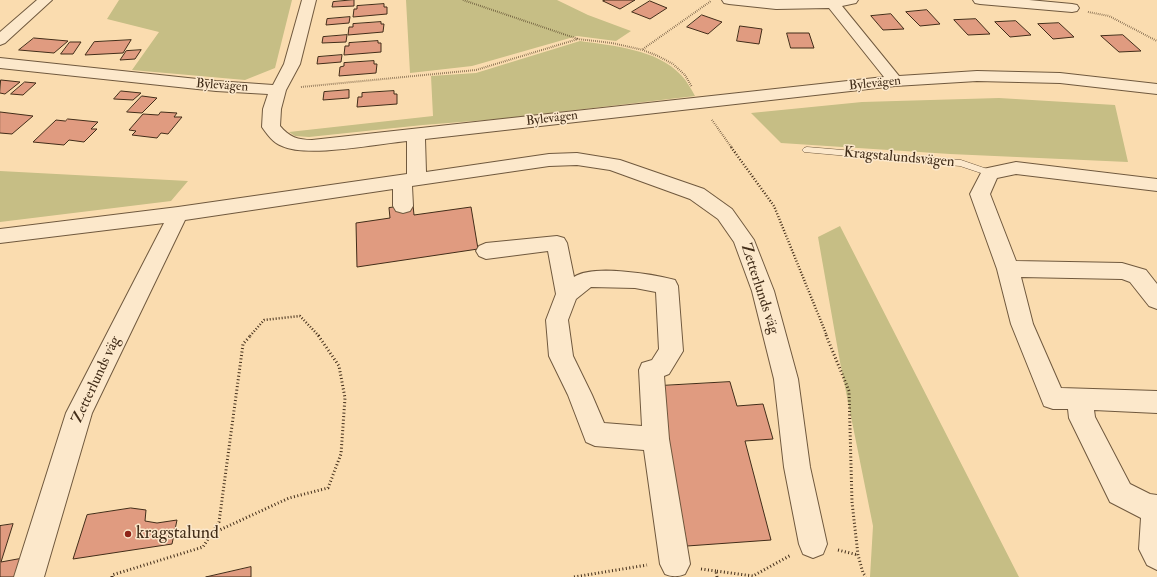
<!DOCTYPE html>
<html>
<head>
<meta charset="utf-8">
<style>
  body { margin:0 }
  canvas { display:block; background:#fadcaf }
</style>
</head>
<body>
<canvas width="1157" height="577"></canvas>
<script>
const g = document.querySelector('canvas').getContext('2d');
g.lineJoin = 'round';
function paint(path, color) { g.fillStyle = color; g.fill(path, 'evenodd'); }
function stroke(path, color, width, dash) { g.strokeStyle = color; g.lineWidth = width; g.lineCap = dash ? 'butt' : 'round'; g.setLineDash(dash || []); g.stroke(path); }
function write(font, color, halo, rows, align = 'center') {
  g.font = font + ' "IM FELL Double Pica",serif'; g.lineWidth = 3; g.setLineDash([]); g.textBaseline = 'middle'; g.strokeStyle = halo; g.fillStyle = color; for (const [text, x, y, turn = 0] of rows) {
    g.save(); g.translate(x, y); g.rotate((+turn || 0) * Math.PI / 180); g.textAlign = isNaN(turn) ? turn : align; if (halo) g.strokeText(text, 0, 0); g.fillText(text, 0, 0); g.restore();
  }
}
const green = new Path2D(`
  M119,0H292L275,68L245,80L132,70L159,32L107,19Z
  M406,0H557L588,15L631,31L616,41L577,36L472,66L410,73Z
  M580,41C613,46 657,49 681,75C687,81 691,89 695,96L499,119L423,125L309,137L295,136L289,132L433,116L431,76L476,73Z
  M999,98L1115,105L1128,162L950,154L781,143L751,113L862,102Z
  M0,171L188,181L171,201L0,222Z
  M840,226L1019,577H870L873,526L840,362L818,237Z`);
const building = new Path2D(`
  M354,0V6L332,7L333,2Z
  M606,0H635L620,9L603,1Z
  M650,1L667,8L650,19L632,12Z
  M384,4V7H387V14L353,17L354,9H357V6Z
  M927,10L940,24L920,26L906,12Z
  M891,14L904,29L883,30L871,16Z
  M702,15L722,22L708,34L687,27Z
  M350,17L349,23L326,25L327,19Z
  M976,19L990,34L968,35L954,20Z
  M1016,21L1031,35L1010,37L995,22Z
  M381,22V24H384L383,32L348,35L349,27H353V24Z
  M1059,23L1074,37L1053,39L1038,24Z
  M740,26L762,29L759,44L737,41Z
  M787,33H809L814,48H791Z
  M347,35L346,42L322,43L323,37Z
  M1123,35L1141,51L1119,52L1101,36Z
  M34,38L68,41L54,53L19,50Z
  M131,40L123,53L85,55L94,42Z
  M378,41V43H381V52L344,55L345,46H349V43Z
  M70,42H81L73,54H61Z
  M141,50L135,59L120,60L126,51Z
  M342,55L341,62L317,64L318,57Z
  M374,61V64H377L376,73L339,76L340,67L344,66V63Z
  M1,80L20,82L5,94L0,93Z
  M25,82L36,83L23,95L11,94Z
  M349,90V98L323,100L324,92Z
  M121,91L141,93L133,100L114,99Z
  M394,91V94H397V104L357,107L358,97H362V93Z
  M142,96L157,98L142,113L127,112Z
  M0,112L33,116L12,134L0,133Z
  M161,112L177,113L174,117H182L168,134L161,133L157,138L132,135L136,131L129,130L143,114L158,115Z
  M68,119L98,122L91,129H97L84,142L69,140L64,145L33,142L56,120L65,121Z
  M413,205L414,215L471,207L478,249L357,267L356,223L390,218L389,208Z
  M730,382L737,406L763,404L773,439L745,441L771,540L687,546L659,386Z
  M131,508L146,510L145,521L157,523L177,520L172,544L73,559L87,515Z
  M13,524L1,562L23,558L17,577H0V526Z
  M251,567V577H206Z`);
const pathFar2 = new Path2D(`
  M463,0L578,39
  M1088,12L1109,16L1157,41
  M643,49L711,1
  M301,87L476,70L578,39L612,43L643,50L658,56L673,64L685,75L692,87
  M712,120L732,148`);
const pathFar1 = new Path2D(`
  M731,147L774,206L827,336
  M250,336L264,320L300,316L319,336`);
const path = new Path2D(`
  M826,335L849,391L852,502L858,555L863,573L866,577
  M211,534L219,522L243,344L251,335
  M211,534L289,498L328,488L341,454L345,398L339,366L318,335
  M838,550L858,555
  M701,569L716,571
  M112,577V575L203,547L211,534
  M574,577L647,565
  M717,577L716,571L753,576L791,555`);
const service = new Path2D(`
  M807,147L961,160L993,171L995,173L990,176L960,166L804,152L802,150L804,148Z`);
const minor = new Path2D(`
  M37,0H52L5,43L0,45V32Z
  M302,0H316L300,64L286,90L281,109L280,126C289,137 298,140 312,140L884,77L829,8L776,9L729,4L724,3L722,0H858L856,3L842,6L899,76L977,71L1060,73L1157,84V94L1060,83L977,81L895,86L425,139L426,172L549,154L577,153L620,160L704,189L732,209L754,240L774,291L798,379L810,467L827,544L823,554L813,558L803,554L799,544L784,467L774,379L752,291L734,242L718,219L690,199L610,170L577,165L549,166L412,186L413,206L410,211L403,213L396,211L393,206V189L185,220L92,413L44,577H14L66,413L164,223L0,243V229L178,207L407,174V141C376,144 308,158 282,146C273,143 267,134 262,127L263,109L268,94L216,91L0,68V58L216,81L273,85L284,64Z
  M973,0H1029L1072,4L1077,5L1079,8L1077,11L1072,12L980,4L975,3Z
  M1016,162L1157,179V191L1016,174L997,178L990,194L1016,261L1122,263L1146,270L1157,284V309L1149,306L1130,282L1122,279L1021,277L1033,324L1061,388L1157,391V413L1094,410L1095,417L1130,484L1150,494L1157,495V570L1147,565L1139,549L1141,518L1110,502L1069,418L1068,409H1053L1044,406L1011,324L997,269L970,194L983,169Z
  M557,236L564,238L567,243L574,277C592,264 654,274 675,280L678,286L683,351L669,374L664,376L669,439L690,564L685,574C678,577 672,577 665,574L660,564L644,450L595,446L586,442L568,395L549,356L546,320L556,294L548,251L486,259L479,256L476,251L479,246L486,243ZM591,287L635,288L656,292L659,349L652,360L642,363L639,370L642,426L604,423L592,395L573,356L568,320L576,299Z`);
const markers = [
  [128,534,4,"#8f2418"]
];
const farStreetnames = [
  ["Bylevägen",875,84,-6],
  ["Bylevägen",222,86,4],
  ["Bylevägen",552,119,-7]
];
const streetNames = [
  ["Kragstalundsvägen",899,158,5],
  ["Zetterlunds väg",759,289,72],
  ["Zetterlunds väg",97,380,-65]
];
const nearPoinames = [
  ["kragstalund",136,534]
];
paint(green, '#c6be85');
paint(building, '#e09b80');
stroke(building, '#422d19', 1);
stroke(service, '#70593e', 1);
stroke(minor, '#70593e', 2);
stroke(pathFar2, '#422d19', 2, [0.5, 1.5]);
stroke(pathFar1, '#422d19', 2.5, [1, 2]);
stroke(path, '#422d19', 3, [1, 2.5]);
paint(service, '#fce8cb');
paint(minor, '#fce8cb');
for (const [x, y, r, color] of markers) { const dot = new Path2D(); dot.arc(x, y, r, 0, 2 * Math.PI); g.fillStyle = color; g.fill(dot); stroke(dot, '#fce8cb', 1.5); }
write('13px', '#422d19', '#fce8cb', farStreetnames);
write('15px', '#422d19', '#fce8cb', streetNames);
write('18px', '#422d19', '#fce8cb', nearPoinames, 'left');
</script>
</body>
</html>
